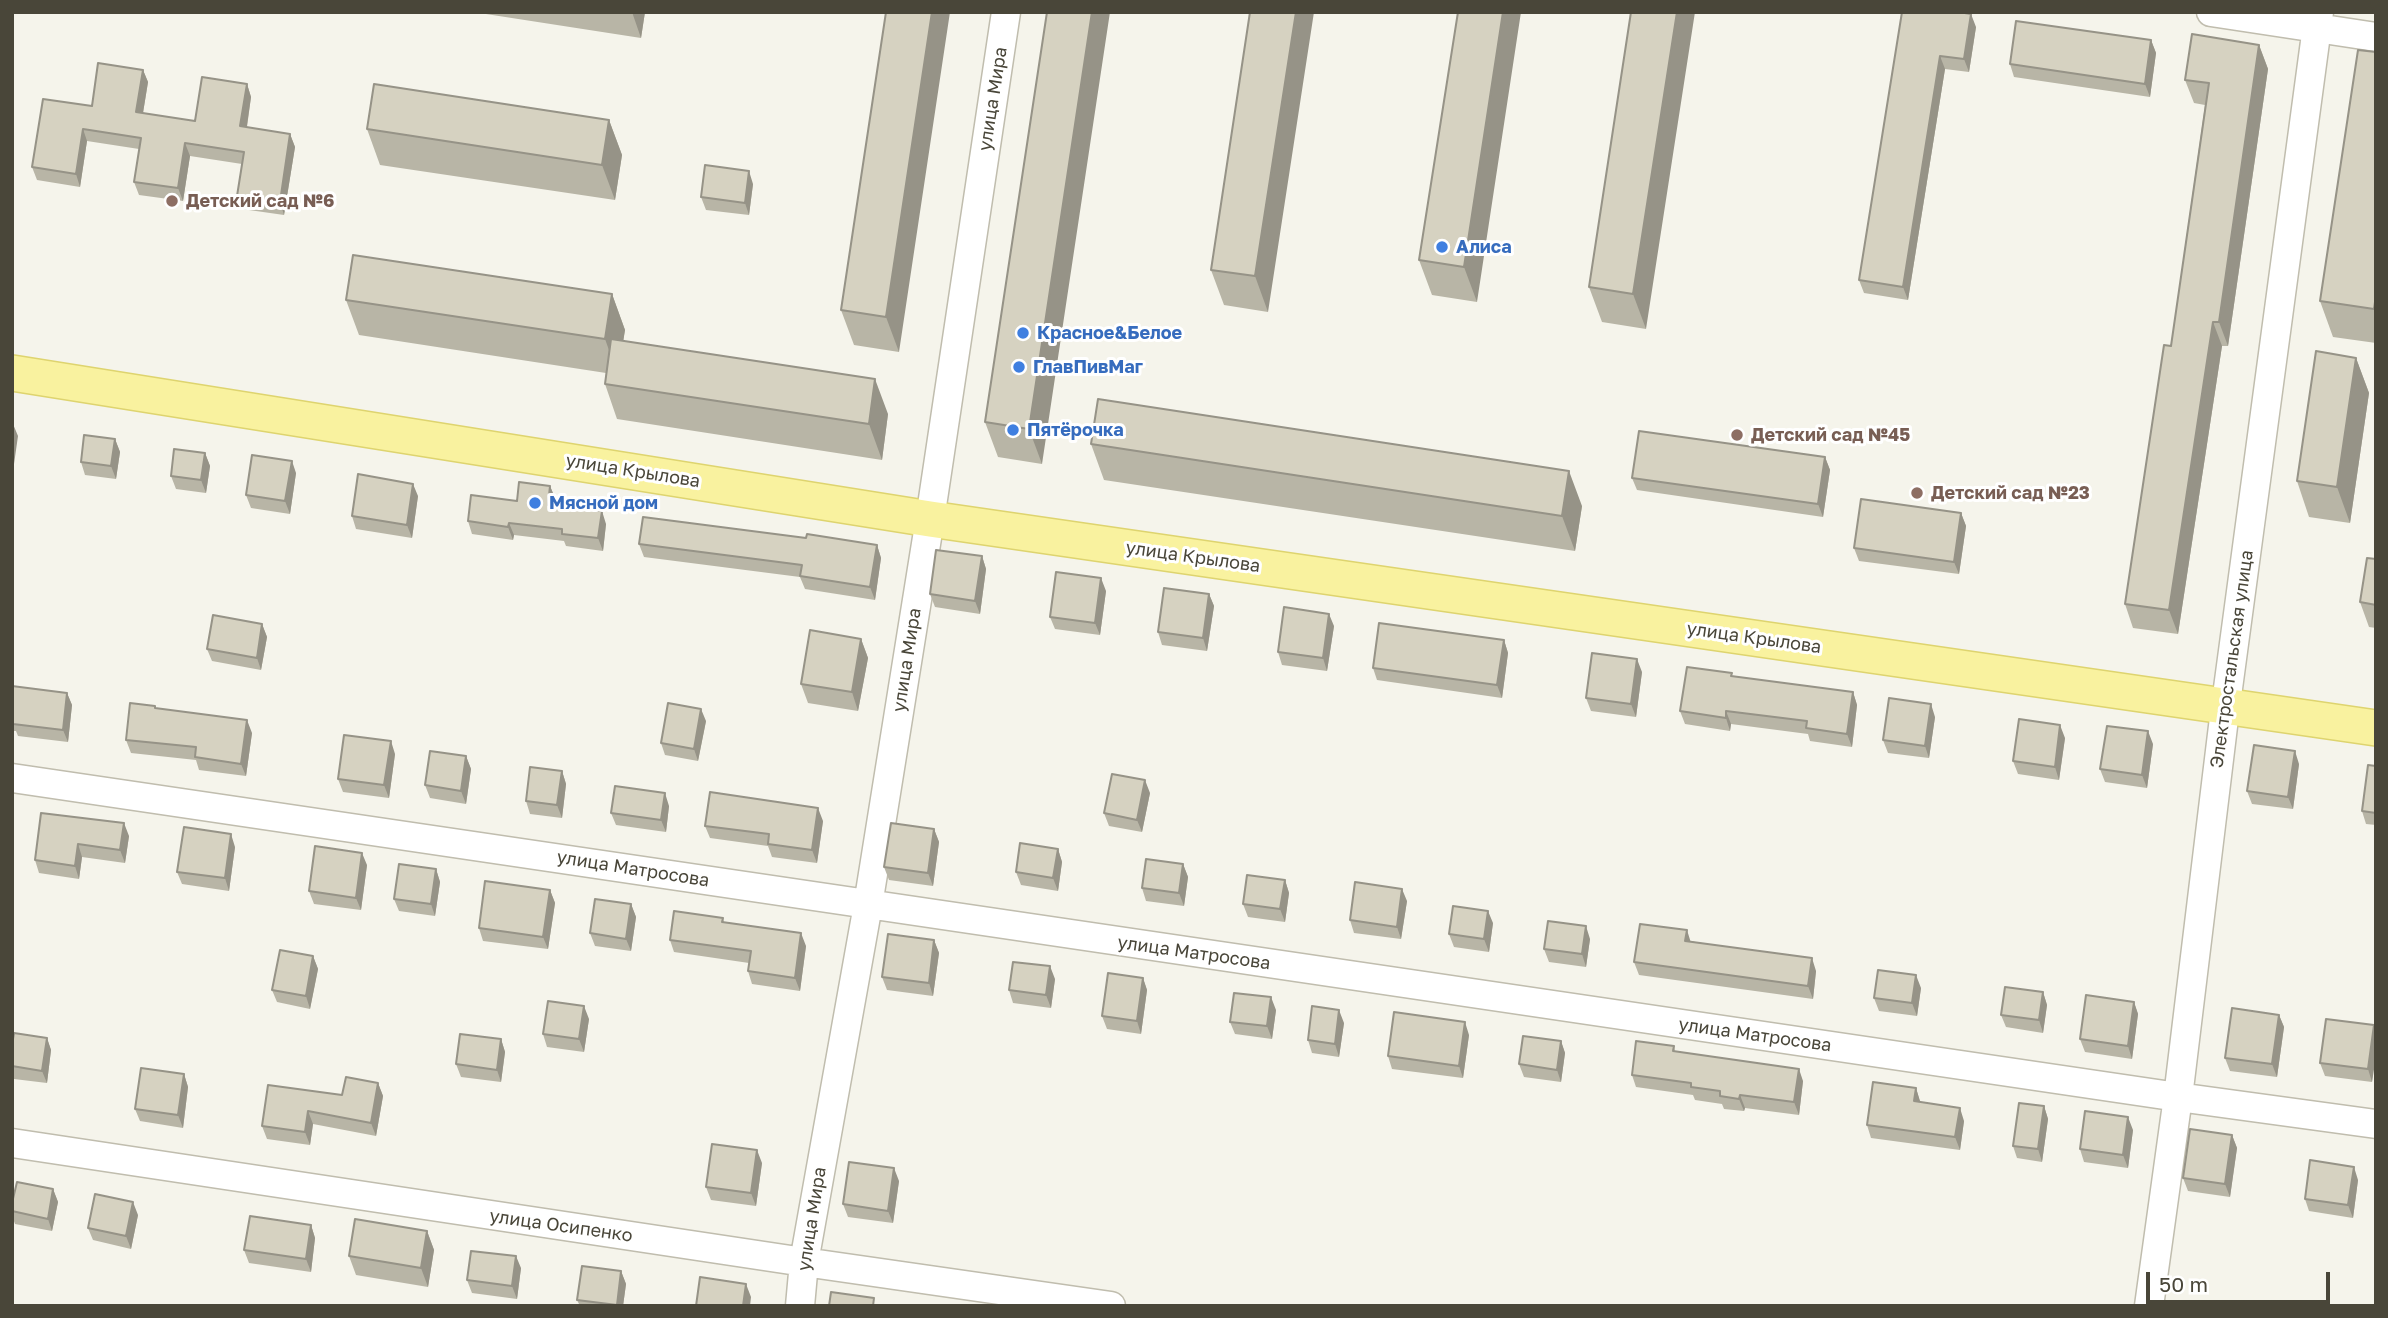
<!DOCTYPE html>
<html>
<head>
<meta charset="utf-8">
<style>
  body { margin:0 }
  #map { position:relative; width:2388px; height:1318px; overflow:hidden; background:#f5f4eb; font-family:"Golos Text",sans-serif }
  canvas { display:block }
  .frame { position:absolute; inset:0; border:14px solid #494639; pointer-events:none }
  .scale { position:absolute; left:2146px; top:1272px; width:184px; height:32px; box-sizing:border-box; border:4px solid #494639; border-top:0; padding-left:9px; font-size:21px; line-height:24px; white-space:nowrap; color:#494639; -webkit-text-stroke:5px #fff; paint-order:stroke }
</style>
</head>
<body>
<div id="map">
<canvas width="2388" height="1318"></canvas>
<div class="frame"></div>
<div class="scale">50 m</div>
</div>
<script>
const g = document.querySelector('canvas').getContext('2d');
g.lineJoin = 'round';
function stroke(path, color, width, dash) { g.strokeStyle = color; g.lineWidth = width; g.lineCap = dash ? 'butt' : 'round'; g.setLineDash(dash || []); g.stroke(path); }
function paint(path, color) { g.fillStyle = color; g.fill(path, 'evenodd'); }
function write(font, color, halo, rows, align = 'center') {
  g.font = font + ' "Golos Text",sans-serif'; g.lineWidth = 6; g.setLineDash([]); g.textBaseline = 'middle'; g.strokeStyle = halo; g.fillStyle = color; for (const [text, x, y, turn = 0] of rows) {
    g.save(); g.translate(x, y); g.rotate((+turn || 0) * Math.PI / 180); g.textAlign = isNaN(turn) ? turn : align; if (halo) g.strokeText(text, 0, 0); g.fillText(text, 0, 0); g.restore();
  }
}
const minor = new Path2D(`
  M2211,12L2376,37
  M12,778L2178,1097L2376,1124
  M12,1143L804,1262L1111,1306
  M800,1306L804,1262L868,905L930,519L1006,12
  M2149,1306L2178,1097L2224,718L2319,12`);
const major = new Path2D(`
  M12,373L930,519L2376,728`);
const wall = new Path2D(`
  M473,12H645L641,38Z
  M886,12L899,352L854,345L841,310Z
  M1047,12L1042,464L998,457L985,422Z
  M1250,12L1268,312L1224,305L1211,270Z
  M1458,12L1477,302L1432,295L1419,260Z
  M1631,12L1646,329L1602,322L1589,287Z
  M1902,12L1976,27L1969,72L1945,69L1908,300L1864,293L1859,280Z
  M2151,40L2156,53L2150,97L2014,77L2010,64Z
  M2259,45L2268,69L2228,346H2222L2178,634L2133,628L2125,604L2171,346L2205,105L2194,103L2185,80Z
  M2376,52V343L2333,337L2320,301Z
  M143,70L148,82L143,113L195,121L247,84L251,97L247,127L290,134L295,147L284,215L242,209L237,196L242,164L190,156L183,201L139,195L134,182L139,149L87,141L80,187L37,180L32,167L92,106Z
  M609,120L622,155L615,200L380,165L367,129Z
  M753,184L749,215L706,210L701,197Z
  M612,294L625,330L623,341L888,414L882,460L617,419L605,384L606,373L359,335L346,300Z
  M2356,358L2369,393L2350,523L2309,517L2297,481Z
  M115,439L120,452L116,479L85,475L81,462Z
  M1091,444L1582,506L1575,551L1104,480Z
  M205,453L210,466L206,493L176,489L171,476Z
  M1825,457L1830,470L1823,517L1637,490L1632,478Z
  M296,473L290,514L251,508L246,495Z
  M550,486L555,498L554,505L606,524L603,551L566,546L564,541L514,535L513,540L472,534L468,521Z
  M418,496L412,538L356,529L352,516Z
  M1961,513L1966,526L1959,574L1859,561L1854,548Z
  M806,538L877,545L881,558L875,600L805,589L800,577L644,557L639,544Z
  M982,556L986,569L980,614L935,607L930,594Z
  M2376,559V628L2369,627L2360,602Z
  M1106,591L1100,635L1055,629L1050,617Z
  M1209,594L1214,606L1207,651L1162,645L1158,632Z
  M262,624L267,637L261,670L212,661L207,649Z
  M1334,626L1327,671L1282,665L1278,652Z
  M861,639L868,658L858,711L808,703L801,684Z
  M1504,640L1508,653L1502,698L1377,680L1373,668Z
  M1642,672L1636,717L1591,711L1586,698Z
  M1732,676L1853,692L1857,705L1852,747L1810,741L1808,734L1731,724L1730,731L1685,724L1680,711Z
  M12,686L67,693L72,705L68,742L18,736L16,731H12Z
  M155,706L156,708L252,733L246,776L199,770L196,760L131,753L126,740Z
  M1935,717L1929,758L1888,753L1883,740Z
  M706,721L698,761L665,755L661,743Z
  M2065,738L2059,780L2018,774L2013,761Z
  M2153,744L2147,788L2105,782L2100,769Z
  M395,754L389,798L343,792L338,779Z
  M466,756L471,769L466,804L430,798L425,785Z
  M2299,764L2293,809L2252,804L2247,791Z
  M2376,766V825L2366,824L2362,811Z
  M562,771L566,784L562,818L530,814L526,801Z
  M1150,793L1142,832L1109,826L1104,813Z
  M669,806L666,832L616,825L611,813Z
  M41,813L129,836L125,863L82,857L79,879L39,873L35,860Z
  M823,821L817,863L772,857L768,846L710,838L705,826Z
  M934,829L939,842L933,886L889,880L884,867Z
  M235,847L229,891L182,884L177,872Z
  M1058,849L1062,862L1058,891L1021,885L1016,872Z
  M1183,864L1188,877L1184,906L1146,901L1142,888Z
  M367,865L361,910L314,904L309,891Z
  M436,869L440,882L435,916L399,911L394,899Z
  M1285,880L1289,893L1285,922L1248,917L1243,904Z
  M550,890L555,903L548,949L483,941L479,928Z
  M1407,901L1401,939L1354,933L1350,920Z
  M631,904L636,917L631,951L595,946L590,933Z
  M723,918L724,922L806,946L800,991L752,984L748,971L749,963L674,952L670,940Z
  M1493,923L1489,952L1454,947L1449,934Z
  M1590,939L1586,967L1549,962L1544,949Z
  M934,940L939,953L933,996L887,990L882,977Z
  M1691,941L1816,971L1813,999L1639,975L1634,962Z
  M313,956L318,969L310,1009L277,1002L272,990Z
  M1143,978L1147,990L1141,1034L1107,1029L1102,1016Z
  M1055,979L1051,1008L1013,1003L1009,990Z
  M1921,988L1917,1016L1879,1011L1874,998Z
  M2043,992L2047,1005L2043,1033L2006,1027L2001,1015Z
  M2134,1002L2138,1014L2132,1059L2085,1052L2080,1039Z
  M1276,1010L1272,1039L1235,1034L1230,1022Z
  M2279,1015L2284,1027L2277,1077L2230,1071L2225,1058Z
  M589,1019L584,1052L547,1047L543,1034Z
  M1344,1023L1339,1057L1312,1053L1308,1040Z
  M2376,1031L2372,1082L2325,1076L2320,1063Z
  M1469,1035L1463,1078L1392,1069L1388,1056Z
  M47,1038L51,1050L47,1083L14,1079L12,1074V1045Z
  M501,1039L505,1052L501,1082L461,1077L456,1064Z
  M1561,1041L1565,1053L1561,1082L1524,1077L1519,1064Z
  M1674,1046L1675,1051L1803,1081L1799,1115L1745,1108L1744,1111L1724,1109L1722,1104L1695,1100L1693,1095L1636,1087L1632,1075Z
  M184,1074L188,1087L183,1128L140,1121L135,1109Z
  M378,1083L383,1096L376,1136L313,1124L310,1145L267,1139L262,1126L342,1095Z
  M1916,1088L1920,1102L1964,1121L1960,1150L1871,1138L1867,1125Z
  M2044,1106L2048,1119L2042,1162L2017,1158L2013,1146Z
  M2133,1130L2128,1168L2084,1162L2080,1149Z
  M2232,1135L2237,1148L2230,1197L2188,1191L2183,1178Z
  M762,1163L756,1206L711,1200L706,1187Z
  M2358,1180L2353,1218L2309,1211L2305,1199Z
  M899,1181L893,1223L848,1217L843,1204Z
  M53,1189L58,1202L52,1231L15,1224L12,1216V1203Z
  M138,1215L131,1249L93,1240L88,1228Z
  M311,1225L315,1238L311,1272L249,1263L244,1250Z
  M427,1231L434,1250L428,1287L356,1275L349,1256Z
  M521,1268L517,1299L472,1293L467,1280Z
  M621,1271L626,1284L623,1306H580L577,1300Z`);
const shadedWall = new Path2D(`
  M632,12H645L641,38Z
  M932,12H950L899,352L886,317Z
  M1092,12H1110L1042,464L1029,429Z
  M1296,12H1314L1268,312L1255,276Z
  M1503,12H1521L1477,302L1464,267Z
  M1677,12H1695L1646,329L1633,294Z
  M1971,14L1976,27L1969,72L1964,59Z
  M2151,40L2156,53L2150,97L2145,84Z
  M2259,45L2268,69L2228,346L2219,322Z
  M1940,56L1945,69L1908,300L1903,287Z
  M143,70L148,82L141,125L136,112Z
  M247,84L251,97L245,139L240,126Z
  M609,120L622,155L615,200L602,165Z
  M83,129L87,141L80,187L76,174Z
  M290,134L295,147L284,215L280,202Z
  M185,143L190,156L183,201L178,188Z
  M749,171L753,184L749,215L745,203Z
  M612,294L625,330L618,375L605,339Z
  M2213,322L2222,346L2178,634L2169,610Z
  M2356,358L2369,393L2350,523L2337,487Z
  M875,379L888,414L882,460L869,424Z
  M13,424L18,436L14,464L12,458Z
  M115,439L120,452L116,479L111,466Z
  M205,453L210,466L206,493L201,480Z
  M1825,457L1830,470L1823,517L1818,504Z
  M292,461L296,473L290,514L285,501Z
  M1569,471L1582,506L1575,551L1562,516Z
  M413,484L418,496L412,538L407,525Z
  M550,486L555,498L553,517L548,505Z
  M602,511L606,524L603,551L598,538Z
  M1961,513L1966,526L1959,574L1954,562Z
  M509,523L514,535L513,540L508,527Z
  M877,545L881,558L875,600L870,587Z
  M982,556L986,569L980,614L975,601Z
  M1101,578L1106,591L1100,635L1095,623Z
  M1209,594L1214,606L1207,651L1203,638Z
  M1329,614L1334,626L1327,671L1323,658Z
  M262,624L267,637L261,670L257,658Z
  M861,639L868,658L858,711L852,692Z
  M1504,640L1508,653L1502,698L1497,685Z
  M1637,659L1642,672L1636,717L1631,704Z
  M1853,692L1857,705L1852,747L1847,734Z
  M67,693L72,705L68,742L63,730Z
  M1931,704L1935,717L1929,758L1925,746Z
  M701,709L706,721L698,761L694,749Z
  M1726,711L1731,724L1730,731L1726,718Z
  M247,720L252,733L246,776L241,764Z
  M2060,725L2065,738L2059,780L2055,767Z
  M2148,731L2153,744L2147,788L2142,775Z
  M391,741L395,754L389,798L384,785Z
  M2295,751L2299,764L2293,809L2288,797Z
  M466,756L471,769L466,804L461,791Z
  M562,771L566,784L562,818L557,805Z
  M1145,780L1150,793L1142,832L1137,820Z
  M665,793L669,806L666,832L661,820Z
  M818,808L823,821L817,863L812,850Z
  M124,823L129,836L125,863L120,850Z
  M934,829L939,842L933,886L928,873Z
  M231,834L235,847L229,891L225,878Z
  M78,844L82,857L79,879L75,866Z
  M1058,849L1062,862L1058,891L1053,878Z
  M362,853L367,865L361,910L356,898Z
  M1183,864L1188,877L1184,906L1179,893Z
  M436,869L440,882L435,916L431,904Z
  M1285,880L1289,893L1285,922L1280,909Z
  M1402,889L1407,901L1401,939L1397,927Z
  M550,890L555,903L548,949L543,937Z
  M12,895L14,901L12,912Z
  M631,904L636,917L631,951L626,939Z
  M1488,911L1493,923L1489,952L1484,939Z
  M1586,926L1590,939L1586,967L1582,954Z
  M1687,930L1691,943L1685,941Z
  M801,933L806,946L800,991L795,978Z
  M934,940L939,953L933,996L929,983Z
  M313,956L318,969L310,1009L306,996Z
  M1812,958L1816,971L1813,999L1808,986Z
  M1050,966L1055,979L1051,1008L1046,995Z
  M1916,975L1921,988L1917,1016L1912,1003Z
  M1143,978L1147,990L1141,1034L1137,1021Z
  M2043,992L2047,1005L2043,1033L2039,1020Z
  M1271,997L1276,1010L1272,1039L1267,1026Z
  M2134,1002L2138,1014L2132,1059L2128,1046Z
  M584,1006L589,1019L584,1052L579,1039Z
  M1339,1010L1344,1023L1339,1057L1335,1044Z
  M2279,1015L2284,1027L2277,1077L2272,1064Z
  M1465,1022L1469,1035L1463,1078L1459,1066Z
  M2374,1025L2376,1031V1057L2372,1082L2368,1069Z
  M47,1038L51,1050L47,1083L42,1071Z
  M501,1039L505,1052L501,1082L497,1070Z
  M1561,1041L1565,1053L1561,1082L1557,1070Z
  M1799,1069L1803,1081L1799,1115L1794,1102Z
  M184,1074L188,1087L183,1128L178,1115Z
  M378,1083L383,1096L376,1136L371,1123Z
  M1916,1088L1920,1101L1918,1114L1914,1101Z
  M1740,1095L1745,1108L1744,1111L1739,1099Z
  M2044,1106L2048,1119L2042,1162L2038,1149Z
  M1960,1108L1964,1121L1960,1150L1955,1137Z
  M308,1111L313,1124L310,1145L305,1132Z
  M2128,1117L2133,1130L2128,1168L2123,1155Z
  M2232,1135L2237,1148L2230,1197L2225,1184Z
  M757,1150L762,1163L756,1206L751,1193Z
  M2354,1167L2358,1180L2353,1218L2348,1205Z
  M894,1168L899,1181L893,1223L888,1211Z
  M53,1189L58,1202L52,1231L48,1219Z
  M133,1202L138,1215L131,1249L126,1236Z
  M311,1225L315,1238L311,1272L306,1259Z
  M427,1231L434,1250L428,1287L421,1268Z
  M516,1256L521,1268L517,1299L512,1286Z
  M621,1271L626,1284L623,1306H617Z
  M746,1284L751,1297L750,1306H743Z`);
const building = new Path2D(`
  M886,12H932L886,317L841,310Z
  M1047,12H1092L1029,429L985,422Z
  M1250,12H1296L1255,276L1211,270Z
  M1458,12H1503L1464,267L1419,260Z
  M1631,12H1677L1633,294L1589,287Z
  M1902,12H1958L1971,14L1964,59L1940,56L1903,287L1859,280Z
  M2016,21L2151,40L2145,84L2010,64Z
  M2192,34L2259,45L2219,322H2213L2169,610L2125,604L2164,345L2171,346L2209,83L2185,80Z
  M2358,50L2376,52V295L2374,309L2320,301Z
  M98,63L143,70L136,112L195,121L202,77L247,84L240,126L290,134L280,202L237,196L244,152L185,143L178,188L134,182L141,138L83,129L76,174L32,167L43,99L92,106Z
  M374,84L609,120L602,165L367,129Z
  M705,165L749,171L745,203L701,197Z
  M353,255L612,294L605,339L346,300Z
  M611,339L875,379L869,424L605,384Z
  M2316,351L2356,358L2337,487L2297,481Z
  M1098,399L1569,471L1562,516L1091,444Z
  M1639,431L1825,457L1818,504L1632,478Z
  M84,435L115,439L111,466L81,462Z
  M174,449L205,453L201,480L171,476Z
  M252,455L292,461L285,501L246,495Z
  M358,474L413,484L407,525L352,516Z
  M519,482L550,486L548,505L602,511L598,538L562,534V529L509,523L508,527L468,521L471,495L517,501Z
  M1861,499L1961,513L1954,562L1854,548Z
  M643,517L806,538L807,534L877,545L870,587L800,576L802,565L639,544Z
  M936,550L982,556L975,601L930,594Z
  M2367,558L2376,559V605L2360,602Z
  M1056,572L1101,578L1095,623L1050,617Z
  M1164,588L1209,594L1203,638L1158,632Z
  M1284,607L1329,614L1323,658L1278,652Z
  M213,615L262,624L257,658L207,649Z
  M1379,623L1504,640L1497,685L1373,668Z
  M810,630L861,639L852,692L801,684Z
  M1592,653L1637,659L1631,704L1586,698Z
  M1687,667L1732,673L1731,676L1853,692L1847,734L1806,728L1807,721L1726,711V718L1680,711Z
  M12,686L67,693L63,730L13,724Z
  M1889,698L1931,704L1925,746L1883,740Z
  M130,703L155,706V708L247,720L241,764L195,757L196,747L126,740Z
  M668,703L701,709L694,749L661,743Z
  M2019,719L2060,725L2055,767L2013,761Z
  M2107,726L2148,731L2142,775L2100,769Z
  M344,735L391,741L384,785L338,779Z
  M2254,745L2295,751L2288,797L2247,791Z
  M430,751L466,756L461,791L425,785Z
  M2368,765L2376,766V813L2362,811Z
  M530,767L562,771L557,805L526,801Z
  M1112,774L1145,780L1137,820L1104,813Z
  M615,786L665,793L661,820L611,813Z
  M710,792L818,808L812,850L768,844L769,834L705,826Z
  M41,813L124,823L120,850L78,844L75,866L35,860Z
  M891,823L934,829L928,873L884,867Z
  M184,827L231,834L225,878L177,872Z
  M1020,843L1058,849L1053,878L1016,872Z
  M315,846L362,853L356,898L309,891Z
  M1146,859L1183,864L1179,893L1142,888Z
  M399,864L436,869L431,904L394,899Z
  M1247,875L1285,880L1280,909L1243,904Z
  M485,881L550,890L543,937L479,928Z
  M1355,882L1402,889L1397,927L1350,920Z
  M595,899L631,904L626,939L590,933Z
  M1453,906L1488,911L1484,939L1449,934Z
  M674,911L723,918L722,922L801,933L795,978L748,971L751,951L670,940Z
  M1548,921L1586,926L1582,954L1544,949Z
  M1640,924L1687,930L1685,941L1812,958L1808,986L1634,962Z
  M888,934L934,940L929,983L882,977Z
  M280,950L313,956L306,996L272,990Z
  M1013,962L1050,966L1046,995L1009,990Z
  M1878,970L1916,975L1912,1003L1874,998Z
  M1108,973L1143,978L1137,1021L1102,1016Z
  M2005,987L2043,992L2039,1020L2001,1015Z
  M1234,993L1271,997L1267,1026L1230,1022Z
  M2086,995L2134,1002L2128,1046L2080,1039Z
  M548,1001L584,1006L579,1039L543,1034Z
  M1312,1006L1339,1010L1335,1044L1308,1040Z
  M2232,1008L2279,1015L2272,1064L2225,1058Z
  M1394,1012L1465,1022L1459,1066L1388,1056Z
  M2326,1019L2374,1025L2368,1069L2320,1063Z
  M14,1033L47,1038L42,1071L12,1066V1045Z
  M460,1034L501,1039L497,1070L456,1064Z
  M1523,1036L1561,1041L1557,1070L1519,1064Z
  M1636,1041L1674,1046L1673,1051L1799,1069L1794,1102L1740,1095L1739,1099L1720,1096V1091L1691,1087V1083L1632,1075Z
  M141,1068L184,1074L178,1115L135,1109Z
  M346,1077L378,1083L371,1123L308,1111L305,1132L262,1126L268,1085L342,1095Z
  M1873,1082L1916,1088L1914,1101L1960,1108L1955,1137L1867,1125Z
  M2019,1103L2044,1106L2038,1149L2013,1146Z
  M2085,1111L2128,1117L2123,1155L2080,1149Z
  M2190,1129L2232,1135L2225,1184L2183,1178Z
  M712,1144L757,1150L751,1193L706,1187Z
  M2310,1160L2354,1167L2348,1205L2305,1199Z
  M849,1162L894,1168L888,1211L843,1204Z
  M17,1182L53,1189L48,1219L12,1211V1203Z
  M95,1194L133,1202L126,1236L88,1228Z
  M250,1216L311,1225L306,1259L244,1250Z
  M355,1219L427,1231L421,1268L349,1256Z
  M471,1251L516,1256L512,1286L467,1280Z
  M582,1266L621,1271L617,1305L577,1300Z
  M700,1277L746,1284L743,1306H696Z
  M831,1292L874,1298L873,1306H829Z`);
const markers = [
  [172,201,7,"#8d6e63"],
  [1442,247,7,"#3f7fe0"],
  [1023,333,7,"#3f7fe0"],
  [1019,367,7,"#3f7fe0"],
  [1013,430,7,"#3f7fe0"],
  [1737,435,7,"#8d6e63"],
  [1917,493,7,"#8d6e63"],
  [535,503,7,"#3f7fe0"]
];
const streetNames = [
  ["улица Мира",993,99,-81],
  ["улица Крылова",633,471,9],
  ["улица Крылова",1193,557,8],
  ["улица Крылова",1754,638,8],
  ["Электростальская улица",2232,659,-82],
  ["улица Мира",907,660,-81],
  ["улица Матросова",633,869,9],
  ["улица Матросова",1194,953,8],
  ["улица Матросова",1755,1035,8],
  ["улица Мира",812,1219,-81],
  ["улица Осипенко",561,1226,8]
];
const educationNames = [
  ["Детский сад №6",186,201],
  ["Детский сад №45",1751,435],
  ["Детский сад №23",1931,493]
];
const shopNames = [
  ["Алиса",1456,247],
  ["Красное&Белое",1037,333],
  ["ГлавПивМаг",1033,367],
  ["Пятёрочка",1027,430],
  ["Мясной дом",549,503]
];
stroke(minor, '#c0bdae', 31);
stroke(major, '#ded46f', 38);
stroke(minor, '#fff', 28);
stroke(major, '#f9f29f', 35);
paint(wall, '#b8b5a6');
paint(shadedWall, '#969387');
paint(building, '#d6d2c1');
stroke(building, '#969387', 2);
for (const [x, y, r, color] of markers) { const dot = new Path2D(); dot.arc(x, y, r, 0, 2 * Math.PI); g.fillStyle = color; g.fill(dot); stroke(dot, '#fff', 2.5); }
write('18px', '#494639', '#fff', streetNames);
write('bold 18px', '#785e54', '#fff', educationNames, 'left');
write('bold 18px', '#366cbe', '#fff', shopNames, 'left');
</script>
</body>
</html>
